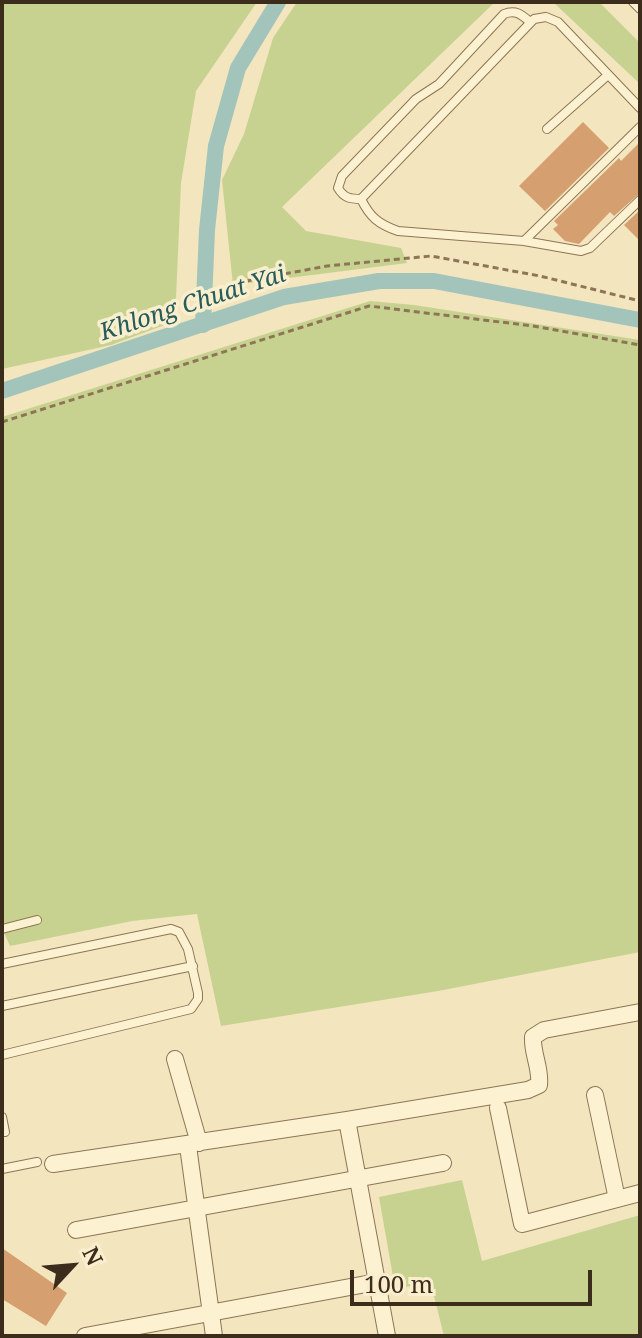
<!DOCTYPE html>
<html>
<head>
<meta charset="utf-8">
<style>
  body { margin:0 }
  #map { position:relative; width:642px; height:1338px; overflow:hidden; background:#f3e5be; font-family:"Noto Serif",serif }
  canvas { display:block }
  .frame { position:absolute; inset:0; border:4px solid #3b2c1b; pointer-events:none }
  .north { position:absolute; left:32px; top:1226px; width:80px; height:80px; -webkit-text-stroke:6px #f9efce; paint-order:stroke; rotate:64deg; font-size:22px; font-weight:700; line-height:32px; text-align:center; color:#3b2c1b }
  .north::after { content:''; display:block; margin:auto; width:28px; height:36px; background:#3b2c1b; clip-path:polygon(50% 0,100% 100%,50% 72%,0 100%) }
  .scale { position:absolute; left:350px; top:1270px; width:242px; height:36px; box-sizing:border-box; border:4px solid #3b2c1b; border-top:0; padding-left:10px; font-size:24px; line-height:28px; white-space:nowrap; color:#3b2c1b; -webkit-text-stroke:6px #f9efce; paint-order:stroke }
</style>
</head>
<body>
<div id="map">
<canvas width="642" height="1338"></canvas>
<div class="frame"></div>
<div class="north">N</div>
<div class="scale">100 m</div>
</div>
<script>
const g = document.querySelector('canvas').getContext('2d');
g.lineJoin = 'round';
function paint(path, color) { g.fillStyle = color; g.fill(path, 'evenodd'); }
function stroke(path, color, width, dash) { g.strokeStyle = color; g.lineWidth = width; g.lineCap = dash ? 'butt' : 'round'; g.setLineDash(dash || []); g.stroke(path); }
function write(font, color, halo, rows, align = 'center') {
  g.font = font + ' "Noto Serif",serif'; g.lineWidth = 7; g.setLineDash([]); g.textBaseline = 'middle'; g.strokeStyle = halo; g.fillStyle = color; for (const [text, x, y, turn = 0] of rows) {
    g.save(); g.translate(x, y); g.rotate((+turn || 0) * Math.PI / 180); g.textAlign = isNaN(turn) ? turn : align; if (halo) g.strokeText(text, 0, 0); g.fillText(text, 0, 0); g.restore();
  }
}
const green = new Path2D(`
  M2,2H257L196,91L181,183L175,321L111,345L2,369Z
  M297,2H495L282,207L306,231L401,248L407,263L233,285L222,180L244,134L273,38Z
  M553,2H599L640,43V84Z
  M370,301L414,305L640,340V952L438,991L221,1026L197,914L132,921L10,946L2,928V417Z
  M462,1180L482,1261L640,1215V1336H444L431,1284L395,1288L379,1197Z`);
const canal = new Path2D(`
  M203,325L207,230L216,146L238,68L278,2
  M2,391L284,297L379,281H434L640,320`);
const building = new Path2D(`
  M583,122L609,148L545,211L519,186Z
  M640,142V193L614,216L610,212L579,244L565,241L553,229L558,225L554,221L619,158L621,161Z
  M640,210V241L624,225Z
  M2,1248L67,1293L46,1326L2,1299Z`);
const path = new Path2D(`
  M239,277L241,282L327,266L431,256L540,276L640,301
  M2,422L369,306L533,326L640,345`);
const service = new Path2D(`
  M633,2L640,9
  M640,108L558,22L546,17L534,19L361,199C370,217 378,224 398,231L524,241L581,251L590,248L640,200
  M547,129L608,75
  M361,199C350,199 344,198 338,188L342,176L416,99L439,84L504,14C516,9 522,15 530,22
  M524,241L640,127
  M2,929L37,920
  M2,964L171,929L179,932L188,949L198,993V999L191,1009L2,1055
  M2,1006L193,966
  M2,1117L5,1132H2
  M2,1169L37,1162`);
const minor = new Path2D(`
  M175,1059L199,1143
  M595,1095L617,1199
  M498,1108L522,1224L640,1193
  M347,1120L387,1336
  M188,1146L214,1336
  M53,1164L347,1120L528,1090L539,1085C541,1068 532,1054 533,1037L544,1030L640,1012
  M76,1230L443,1163
  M85,1336L377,1282`);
const waterNames = [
  ["Khlong Chuat Yai",193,304,-18]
];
paint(green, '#c7d291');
stroke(canal, '#a2c4bb', 16);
paint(building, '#d59f6f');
stroke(service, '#8d7555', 10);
stroke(minor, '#8d7555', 18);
stroke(path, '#8d7555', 3, [6, 4]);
stroke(service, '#fcf2d2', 8);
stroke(minor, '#fcf2d2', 16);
write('italic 24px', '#285c5b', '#f9efce', waterNames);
</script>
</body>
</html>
